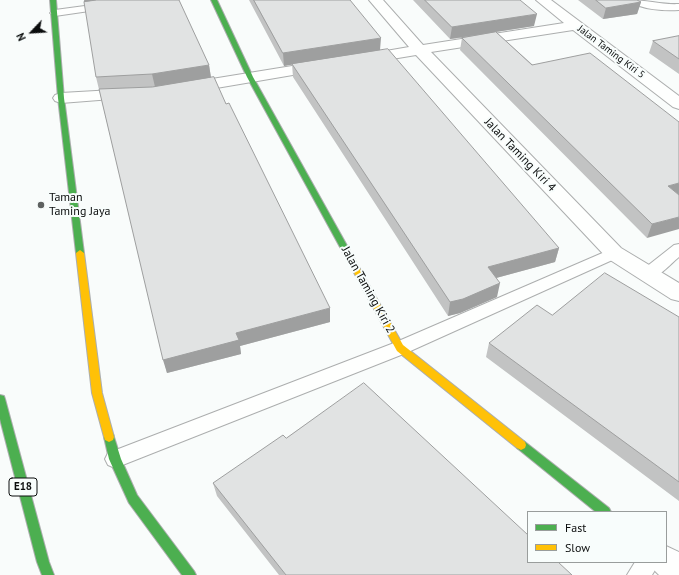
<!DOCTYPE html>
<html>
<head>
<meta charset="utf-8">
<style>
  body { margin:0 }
  #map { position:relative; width:679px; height:575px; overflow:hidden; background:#f9fcfb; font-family:"PT Sans",sans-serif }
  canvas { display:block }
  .legend { position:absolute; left:527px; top:511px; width:140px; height:52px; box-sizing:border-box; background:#f8fdfc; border:1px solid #999d9c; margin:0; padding:5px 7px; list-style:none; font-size:12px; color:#0b0d0d }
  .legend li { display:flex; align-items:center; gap:8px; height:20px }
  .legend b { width:20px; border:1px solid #999d9c }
  .north { position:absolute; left:12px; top:12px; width:40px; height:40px; -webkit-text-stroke:3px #f8fdfc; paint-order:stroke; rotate:245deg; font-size:11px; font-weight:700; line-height:16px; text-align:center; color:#0b0d0d }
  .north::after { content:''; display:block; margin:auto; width:14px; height:18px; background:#0b0d0d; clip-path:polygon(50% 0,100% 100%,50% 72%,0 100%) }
</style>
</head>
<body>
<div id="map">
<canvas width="679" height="575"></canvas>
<ul class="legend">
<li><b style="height:5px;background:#4caf50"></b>Fast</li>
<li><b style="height:5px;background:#ffc107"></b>Slow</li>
</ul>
<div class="north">N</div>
</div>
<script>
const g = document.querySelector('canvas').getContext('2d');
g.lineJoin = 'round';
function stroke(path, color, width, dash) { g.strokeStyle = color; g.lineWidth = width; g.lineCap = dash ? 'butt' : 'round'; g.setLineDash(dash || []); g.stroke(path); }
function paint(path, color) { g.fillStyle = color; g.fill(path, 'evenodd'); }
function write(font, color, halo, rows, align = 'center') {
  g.font = font + ' "PT Sans",sans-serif'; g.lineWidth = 4; g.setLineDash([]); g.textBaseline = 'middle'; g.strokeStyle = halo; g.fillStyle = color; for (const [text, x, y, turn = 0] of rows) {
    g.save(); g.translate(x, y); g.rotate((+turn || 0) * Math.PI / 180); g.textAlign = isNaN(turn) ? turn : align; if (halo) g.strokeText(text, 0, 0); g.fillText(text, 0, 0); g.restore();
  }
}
const lane = new Path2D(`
  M630,0C647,0 662,5 679,4V10C666,11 639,10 630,0Z
  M107,3L110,4L112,6L110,8L55,16L50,13L55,10Z
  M679,244V257C669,265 655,283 641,279L639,275L641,271L674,245Z
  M614,248L619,249L622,253L619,257L406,353L115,468L108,465L105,459L108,453L394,343Z
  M635,562H660L652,575H627Z`);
const street = new Path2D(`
  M369,0H383L423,45L564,23L536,0H551L679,96V109L673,107L573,30L431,52L621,248L679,283V301L671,299L607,258L416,55L362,64L357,62L354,59L357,56L409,47Z
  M323,61L328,63L331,66L328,69L187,93L181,91L179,88L181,85L187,83Z
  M131,89L137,91L139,94L137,97L61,103L55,101L53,98L55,95L61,93Z
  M666,546L679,552V575H659L655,571L651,562H666Z`);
const fast = new Path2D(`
  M50,0H56L64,98L84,253L80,256L76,253L58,98Z
  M211,0H217L253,77L360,269L359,271L356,272L352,269L247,77Z
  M0,395L4,396L5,399L49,562L54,575H42L37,562L0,419Z
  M109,432L113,434L114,437L121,459L137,495L194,571L196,575H182L129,503L109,459L104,437L105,434Z
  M521,440L525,442L609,508L611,512H596L517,448L516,445L517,442Z`);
const slow = new Path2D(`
  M80,250L84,253L102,393L114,437L113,440L109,442L105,440L104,437L92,393L76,253Z
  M356,266L360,269L403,345L525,442L526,445L525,448L521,450L517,448L397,351L352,269Z`);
const wall = new Path2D(`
  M249,0H350L380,50L559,248L555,262L496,278L497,297L460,313L448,316L293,77L292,64L284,66Z
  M413,0H520L534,26L496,32L679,195L647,238L460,50L462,38L450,39Z
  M578,0H637L641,2L637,14L603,19Z
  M679,36V74L649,53L653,41Z
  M209,65L211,77L226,104L330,322L240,346L241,354L167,373L96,77Z
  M552,315L679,317V501L486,357L489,343Z
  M286,438L572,575H279L217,496L213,483Z`);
const shadedWall = new Path2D(`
  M84,0H121L85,5Z
  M641,2L637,14L603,19L606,8Z
  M537,14L534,26L450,39L452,27Z
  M381,38L380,50L284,66L283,53Z
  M209,65L211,78L155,87L152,74Z
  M679,183V195L668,186Z
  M679,217V229L647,238L652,224Z
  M559,248L555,262L485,281L488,267Z
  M500,283L497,297L460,313L448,316L450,302Z
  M330,308V322L240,346L241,354L167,373L163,360L236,333Z`);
const building = new Path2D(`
  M97,0H179L209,65L152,74L96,77L84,2Z
  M254,0H350L381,38L283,53Z
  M425,0H520L537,14L452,27Z
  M596,0H637L641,2L606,8Z
  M496,32L532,65L590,53L679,122V183L668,186L679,195V217L652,224L462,38Z
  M679,36V59L653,41Z
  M388,49L559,248L488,267L500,283L463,299L450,302L292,64Z
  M214,77L226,104L229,103L330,308L236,333L239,340L163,360L99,89L152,87Z
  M605,273L679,317V482L489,343L537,305L552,315Z
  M364,383L528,535V562H558L572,575H286L213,483L283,435L286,438Z`);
const markers = [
  [41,205,4,"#5e6160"]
];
const farStreetnames = [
  ["Jalan Taming Kiri 5",611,52,37]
];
const shields = [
  [23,487,28]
];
const shieldNames = [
  ["E18",23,487]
];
const streetNames = [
  ["Jalan Taming Kiri 4",520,155,46],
  ["Jalan Taming Kiri 2",368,290,61]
];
const poiNames = [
  ["Taman",49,198],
  ["Taming Jaya",49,212]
];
stroke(lane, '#acaeae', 2);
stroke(street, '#acaeae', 2);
stroke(fast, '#acaeae', 2);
stroke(slow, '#acaeae', 2);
paint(lane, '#fefffe');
paint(street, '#fefffe');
paint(fast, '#4caf50');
paint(slow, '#ffc107');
paint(wall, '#c2c3c3');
paint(shadedWall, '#9e9f9f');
paint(building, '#e1e3e3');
stroke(building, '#9e9f9f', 1);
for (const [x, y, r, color] of markers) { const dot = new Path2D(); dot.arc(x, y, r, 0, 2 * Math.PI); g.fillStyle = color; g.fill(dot); stroke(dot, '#f8fdfc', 1.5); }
write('10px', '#0b0d0d', '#f8fdfc', farStreetnames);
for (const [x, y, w] of shields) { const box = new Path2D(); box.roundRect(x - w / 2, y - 9, w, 18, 3); g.fillStyle = '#f8fdfc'; g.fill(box); stroke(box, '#0b0d0d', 1); }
write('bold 11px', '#0b0d0d', null, shieldNames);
write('12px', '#0b0d0d', '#f8fdfc', streetNames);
write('12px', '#0b0d0d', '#f8fdfc', poiNames, 'left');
</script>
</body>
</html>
